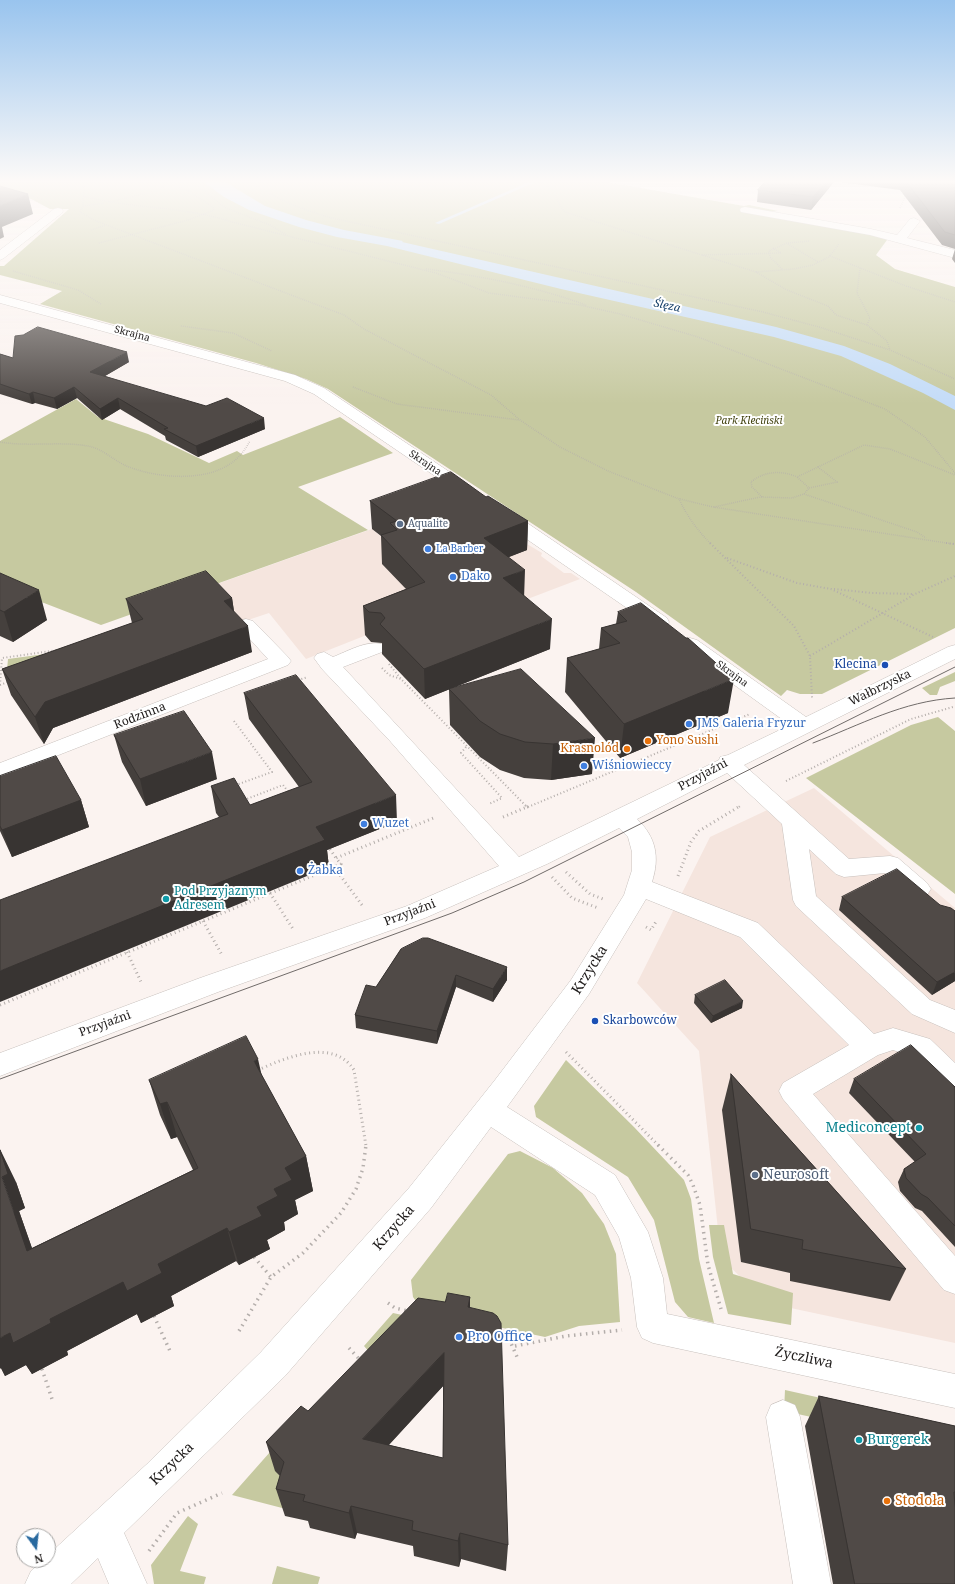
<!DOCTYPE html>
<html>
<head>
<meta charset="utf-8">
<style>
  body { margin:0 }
  #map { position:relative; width:955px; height:1584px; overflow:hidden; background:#fbf3f0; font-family:"Noto Serif",serif }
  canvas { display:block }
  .north { position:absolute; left:16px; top:1528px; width:40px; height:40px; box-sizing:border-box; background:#fff; border:1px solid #a5a4a3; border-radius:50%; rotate:165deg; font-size:11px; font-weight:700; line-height:16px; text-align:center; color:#1e1b1a }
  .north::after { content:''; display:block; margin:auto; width:14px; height:18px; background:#28699f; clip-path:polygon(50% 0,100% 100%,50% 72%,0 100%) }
</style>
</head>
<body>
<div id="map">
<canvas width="955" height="1584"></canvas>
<div class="north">N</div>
</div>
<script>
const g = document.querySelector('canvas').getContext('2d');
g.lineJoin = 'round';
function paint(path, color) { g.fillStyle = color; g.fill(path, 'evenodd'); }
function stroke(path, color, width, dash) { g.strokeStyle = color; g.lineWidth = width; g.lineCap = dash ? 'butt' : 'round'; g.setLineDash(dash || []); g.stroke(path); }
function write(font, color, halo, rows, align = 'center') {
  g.font = font + ' "Noto Serif",serif'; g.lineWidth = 4; g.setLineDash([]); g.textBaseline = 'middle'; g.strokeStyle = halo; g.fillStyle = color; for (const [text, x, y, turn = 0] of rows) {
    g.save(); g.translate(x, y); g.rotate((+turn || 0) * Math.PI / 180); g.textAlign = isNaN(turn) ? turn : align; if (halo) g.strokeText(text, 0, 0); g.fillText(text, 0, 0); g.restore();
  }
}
const built = new Path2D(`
  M372,529L397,550L522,541L542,553L541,556L564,573H571L580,579L462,624L445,604L306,659L269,613L236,624L203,589Z
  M814,788L955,908V1343L767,1303L721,1258L699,1051L637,983L710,837Z`);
const green = new Path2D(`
  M0,182H606L744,206L749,205L778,211L769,212L883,237L887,240L876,255L895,269L955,287V628L822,694H800L787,690L781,696L636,592L328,389L306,379L256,363L40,304L62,291L0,275V266H4L69,209H50L31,199L0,190Z
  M76,399L98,417L148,434L209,463L237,451L243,455L340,417L393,453L298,487L368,530L101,625L0,586V441Z
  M89,648L91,651L6,681L8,659Z
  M955,672V681L940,687L937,695H930L922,688Z
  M938,717L955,731V894L806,778L911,725Z
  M566,1060L634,1127L684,1180L691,1199L699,1259L714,1323L688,1317L675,1302L654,1220L628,1177L536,1117L534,1106Z
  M520,1151L553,1168L582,1193L604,1224L616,1254L620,1322L579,1326L545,1337L423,1311L413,1297L411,1280L508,1154Z
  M709,1225H724L733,1274L793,1293L791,1325L728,1314L713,1257Z
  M393,1313L416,1318L376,1360L364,1346Z
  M785,1390L933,1423L934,1444L784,1411Z
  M278,1443L289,1455L275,1470L292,1490L286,1509L232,1495Z
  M188,1516L198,1524L180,1571L206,1577L204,1584H154L151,1565Z
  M277,1566L320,1577L318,1584H272Z`);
const water = new Path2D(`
  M204,182H225L265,206L306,220L344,230L403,241L402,242L776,327L844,346L890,364L955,396V410L923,393L841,356L774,337L561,289L387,246L337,237L299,227L249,210L224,197Z`);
const stream = new Path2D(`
  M529,182L533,183L439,224L435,223Z`);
const pathFar3 = new Path2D(`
  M60,182L84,187
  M84,182L83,206L80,212L96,221L344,315L364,329L491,395L520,420L560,447L608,471L679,499C687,516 697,530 711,544
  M192,182L226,208L270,225L287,235
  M249,182C278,199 299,209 332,218L763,312L819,327L890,350L955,379
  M537,182C563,191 551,196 565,212L756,272L794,269L813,265L829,257L839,244
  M26,194L42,199
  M83,196C132,209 184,206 232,222L436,273L489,293L580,305L620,314L698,337L885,409L925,437L955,473
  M109,202L156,191L170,182
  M83,206L104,203
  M900,208L906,195
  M91,230L106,225
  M99,243L188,220L214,210L213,207L190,192L169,182
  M788,244L818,262
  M702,255L781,253L773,248
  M830,256L906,286L955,302
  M860,268L857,293L870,318L867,325L887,341L890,350
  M426,269C481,276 534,286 586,305
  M782,269L770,257L769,251L787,243L810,241
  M13,271L78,290L101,304
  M756,272L787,290L828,306L836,315L867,325
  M181,326L233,333L272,351
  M353,387L397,404L519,420
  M0,442C29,447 59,441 88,446C104,449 115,462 129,467C158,478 203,482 230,464C239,458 245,450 250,441
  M818,467L864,445L890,449L955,475
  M818,467L837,482L809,488L797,477Z
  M804,494L917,532L926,538
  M762,497L752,487L751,482C764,471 782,470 797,477
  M680,499L713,507L953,544
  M714,507L760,497L792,498L804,494L809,488`);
const pathFar2 = new Path2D(`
  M710,543L794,626L810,656L812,698
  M946,543L955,544
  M727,558L797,583L831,589L933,637
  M834,589L872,593L914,594
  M810,656L915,594L955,576
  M389,664L401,679L527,807
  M382,668L389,675L401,679
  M298,680L308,677
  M0,685L2,658L58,650
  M0,685L10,681
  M234,721L272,772L236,785
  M466,747L461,753L502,798L489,804
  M786,781L911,719L953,707
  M244,800L283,785L289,793
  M528,807L750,714
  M739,807L741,805`);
const pathFar1 = new Path2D(`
  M527,807L531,806
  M503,817L527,807L526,806
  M330,849L336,858
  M566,872L590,894L603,899
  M678,876L691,842L699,831L740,806
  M552,877L572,898L598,908
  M270,893L293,929
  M362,905L334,867L341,864L336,858L436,817
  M203,921L222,955
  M646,927L651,930L657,920
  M127,952L142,984
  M0,1005L334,867
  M566,1052L659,1146
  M258,1070C285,1058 333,1037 354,1070L366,1146`);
const path = new Path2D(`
  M658,1145L688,1175L693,1185L700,1205L708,1265L721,1309
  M254,1257L271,1277
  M388,1303L395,1308L408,1311
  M154,1316L170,1351
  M239,1331L271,1277L303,1253L341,1213L356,1189L363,1168L366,1145
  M499,1332L509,1339L518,1359
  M515,1346L566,1336L622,1330
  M349,1348L361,1361
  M42,1369L53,1402
  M149,1551L177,1513L222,1493`);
const minor = new Path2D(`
  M745,207L871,229L897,235L910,219L914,218L920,221L907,238L955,250V258L870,235L741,212L740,210L741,208Z
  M58,208L62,209L63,211L62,213L4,258L0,260V250L54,209Z
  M0,295L295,375L324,388L475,489L477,492L475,495L469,497L463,495L314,394L285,381L0,303Z
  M502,509L508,510L667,618L669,622L667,626L660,628L653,626L496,518L494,514L496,510Z
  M246,619L253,621L288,657L291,661L288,665L0,778V763L268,659L237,625L239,621Z
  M690,638L697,640L806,717L948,647L955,645V659L744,765L849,859L890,856L898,858L927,883L931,889L927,895C909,901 898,884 885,873L844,877L836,874L809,849L816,896L930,1000L955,1010V1033L912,1014L796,906L793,900L782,824L727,773L637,819C656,837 660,857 652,882L758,923L874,1034L893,1028L930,1039L955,1063V1092L945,1088L911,1056L893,1050L878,1055L813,1094L955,1256V1294L944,1290L783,1099L779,1091L783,1083L849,1045L740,937L646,899L589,994L507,1107L615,1175L648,1232L663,1278L667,1314L955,1374V1408L653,1343L642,1338L637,1327L631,1278L619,1237L595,1195L491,1127L431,1208L285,1376L124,1533L147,1584H109L98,1558L71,1584H25L31,1571L43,1560H48V1555L147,1464L261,1352L409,1188L495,1080L571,980L624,895L632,870V852L628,837L619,828L547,864L425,918L218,992L0,1076V1053L200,978L407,906L499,866L390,741L322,669L314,658L317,654L324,652L333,657C348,651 367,640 382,644L385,648L382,652L343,667L519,857L719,760L720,757L728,755L790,725L683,648L680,644L683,640Z
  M783,1400L795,1405L800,1417L831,1584H793L766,1417L771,1405Z`);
const tram = new Path2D(`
  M813,743C860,725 903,701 955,698
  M0,1079L452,913L524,882L955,667`);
const wall = new Path2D(`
  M834,182L811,210L757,202L758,190Z
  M839,182H955V263L952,259L955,249L942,245L900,190Z
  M0,354L13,358L129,362L105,376L265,429L198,457L166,440L165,436L120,409L102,420L77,398L57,409L35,403L32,404L0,394Z
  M486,497L528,521L527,550L508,557L524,596L550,649L425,699L382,654V643L371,642L365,635L363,606L406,589L382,564L381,536L372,529L370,501Z
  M0,573L47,620L13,642L0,636Z
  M232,598L234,612L252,652L53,728L44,744L11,695L2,669L132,623L126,599Z
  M618,612L728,713L620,758L565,692L567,658L599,649L601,628L616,624Z
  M521,669L592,774L551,780L524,778L500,770L480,757L450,725L449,689Z
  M244,693L397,822L327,850L329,867L219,817L216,813L211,786L250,805L299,787L249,719Z
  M114,735L217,779L146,806L122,762Z
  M0,776L81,800L89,827L12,857L0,831Z
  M842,897L940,905L955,981L932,995L839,910Z
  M401,949L507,980L493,1002L456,987L437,1044L356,1028L355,1015L376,987Z
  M695,995L742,1008L711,1023L694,1003Z
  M261,1074L306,1156L313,1191L295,1200L298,1214L284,1222L285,1230L267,1240L270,1249L239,1265L236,1261L171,1296L174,1306L141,1323L137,1314L67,1351L68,1355L32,1374L26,1365L5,1376L1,1368L16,1182L25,1208L19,1211L32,1248L193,1170L177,1137L171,1139L160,1115L149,1080Z
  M731,1074L906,1269L890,1301L790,1281V1273L741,1262L722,1110Z
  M854,1079L955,1087V1247L922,1211L915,1208L900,1191L898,1182L904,1169L915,1162L849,1093Z
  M470,1297V1307L508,1545L506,1571L461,1559L459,1567L414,1556L413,1546L357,1533L355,1539L310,1528L308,1521L285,1516L276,1489L280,1476L275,1471L266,1442L308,1411ZM443,1386V1458L389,1445Z
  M819,1396L955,1426V1584H833L805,1426Z`);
const shadedWall = new Path2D(`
  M826,182H834L811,210L813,197Z
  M28,194L33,214L2,227L4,237L0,239V206Z
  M127,352L129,362L93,383L90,372Z
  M74,387L77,398L57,409L54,398Z
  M33,392L35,403L32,404L29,394Z
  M118,398L120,409L102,420L100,409Z
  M264,418L265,429L198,457L196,446Z
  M528,521L527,550L484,567V538Z
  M525,570L524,599L503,578Z
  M39,590L47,620L13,642L4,612Z
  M232,598L236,624L224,601Z
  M552,619L550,649L425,699L424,669Z
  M248,626L252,652L53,728L44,744L35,717L45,702Z
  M734,679L728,713L620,758L624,724Z
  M595,738L592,774L551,780L553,744Z
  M212,752L217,779L146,806L140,779Z
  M396,795L397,822L327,850L329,867L0,1002V971L316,827Z
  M81,800L89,827L12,857L2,830Z
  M507,967V980L493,1002V989Z
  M955,972V981L932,995L937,982Z
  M456,975V987L437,1044V1031Z
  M743,1001L742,1008L711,1023L713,1016Z
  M258,1059L266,1094L254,1061Z
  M167,1102L177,1137L171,1139L160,1104Z
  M0,1149L16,1182L25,1208L19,1211L44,1283L27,1251L2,1177Z
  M306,1156L313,1191L295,1200L298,1214L284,1222L285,1230L267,1240L270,1249L239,1265L229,1232L257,1207L274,1189L285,1168Z
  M227,1228L236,1261L171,1296L174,1306L141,1323L137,1314L67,1351L68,1355L32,1374L26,1365L5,1376L1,1368L0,1369V1338L10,1333L50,1319L158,1264Z
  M470,1297V1329L468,1307Z
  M444,1353L445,1384L368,1467L363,1439Z
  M351,1506L357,1533L355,1539L349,1513Z
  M460,1533L461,1559L459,1567L458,1541Z`);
const building = new Path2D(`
  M765,182H826L813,197L758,190Z
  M907,182H955V235L945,232Z
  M0,186L28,194L0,206Z
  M38,327L127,352L90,372L206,406L227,398L264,418L196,446L164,429L168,428L118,398L100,409L74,387L54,398L33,392L29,394L0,384V354L13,358L15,336L23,335Z
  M451,472L486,497L488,496L528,521L484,538L525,570L503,578L552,619L424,669L380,624L385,618L381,613L369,612L363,606L425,582L381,535L397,530L390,523L397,521L370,501Z
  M206,571L232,598L224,601L248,626L45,702L35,717L2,669L143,619L126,599Z
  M0,573L39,590L4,612L0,610Z
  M641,603L686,638H688L734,679L624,724L567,658L620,643L601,628L627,621L618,612Z
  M521,669L595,738L553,744L525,742L500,734L480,721L449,689Z
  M296,675L396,795L316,827L325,840L0,971V900L228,814L211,786L234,778L250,805L312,782L244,693Z
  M184,711L212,752L140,779L114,735Z
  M56,756L81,800L2,830L0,826V776Z
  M897,869L940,905L951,908L955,911V972L937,982L842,897Z
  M423,938H428L507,967L493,989L456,975L437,1031L355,1015L366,985L376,987L401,949Z
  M725,980L743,1001L713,1016L695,995Z
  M246,1036L258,1059L254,1061L306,1156L285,1168L292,1180L274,1189L278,1196L257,1207L262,1216L229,1232L227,1228L158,1264L162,1273L127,1291L123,1282L50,1319L51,1323L13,1343L10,1333L0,1338V1150L8,1174L2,1177L27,1251L198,1168L167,1102L160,1104L149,1080Z
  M911,1045L955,1087V1226L928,1198L921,1194L906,1178L904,1169L926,1154L854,1079Z
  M731,1074L906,1269L802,1249L803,1240L751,1229Z
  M448,1293L470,1297L468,1307L493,1313L497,1316L501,1323L508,1545L460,1533L458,1541L412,1530L413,1521L351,1506L349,1513L303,1501L305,1495L276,1489L284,1462L266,1442L301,1406L308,1411L418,1298L445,1302ZM444,1353L443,1458L363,1439Z
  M819,1396L955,1426V1492H954L955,1507V1584H855Z`);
const markers = [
  [400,524,4,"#5c6f8a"],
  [428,549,4,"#3f7fe0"],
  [453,577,4,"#3f7fe0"],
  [885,665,4,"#1a4fb4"],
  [689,724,4,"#3f7fe0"],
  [648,741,4,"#e8710a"],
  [627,749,4,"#e8710a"],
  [584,766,4,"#3f7fe0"],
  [364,824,4,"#3f7fe0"],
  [300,871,4,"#3f7fe0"],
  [166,899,4,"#0f9aa8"],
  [595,1021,4,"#1a4fb4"],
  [919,1128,4,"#0f9aa8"],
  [755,1175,4,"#5c6f8a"],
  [459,1337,4,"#3f7fe0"],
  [859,1440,4,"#0f9aa8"],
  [887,1501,4,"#e8710a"]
];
const farStreetnames = [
  ["Skrajna",132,334,15],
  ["Skrajna",425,463,34],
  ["Skrajna",732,674,36]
];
const farParknames = [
  ["Park Kleciński",749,421]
];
const farServicenames = [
  ["Aqualite",408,524]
];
const farShopnames = [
  ["La Barber",436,549]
];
const farWaternames = [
  ["Ślęza",667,306,12]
];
const shopNames = [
  ["Dako",461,577],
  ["JMS Galeria Fryzur",697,724],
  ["Wiśniowieccy",592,766],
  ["Wuzet",372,824],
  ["Żabka",308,871]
];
const transitNames = [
  ["Klecina",877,665],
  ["Skarbowców",603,1021,"left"]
];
const streetNames = [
  ["Wałbrzyska",880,688,-26],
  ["Rodzinna",140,716,-21],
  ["Przyjaźni",703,775,-28],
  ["Przyjaźni",410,913,-21],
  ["Przyjaźni",105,1024,-20]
];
const foodNames = [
  ["Yono Sushi",656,741],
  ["Krasnolód",619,749,"right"]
];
const cultureNames = [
  ["Pod Przyjaznym",174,892],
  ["Adresem",174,906]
];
const nearStreetnames = [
  ["Krzycka",590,970,-58],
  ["Krzycka",394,1228,-49],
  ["Życzliwa",804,1358,12],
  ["Krzycka",172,1464,-44]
];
const nearCulturenames = [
  ["Mediconcept",911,1128],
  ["Burgerek",867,1440,"left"]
];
const nearServicenames = [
  ["Neurosoft",763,1175]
];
const nearShopnames = [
  ["Pro Office",467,1337]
];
const nearFoodnames = [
  ["Stodoła",895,1501]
];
paint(built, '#f5e5de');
paint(green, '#c6c9a0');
paint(water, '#c4dcf8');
paint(stream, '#c4dcf8');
stroke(minor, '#c8c1bd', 1);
stroke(pathFar3, '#b4aeab', 1.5, [0.5, 1.5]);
stroke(pathFar2, '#b4aeab', 2, [1, 2.5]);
stroke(pathFar1, '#b4aeab', 3, [1, 3.5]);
stroke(path, '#b4aeab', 3.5, [1.5, 4.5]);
paint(minor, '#fff');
stroke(tram, '#706b69', 1);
paint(wall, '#45403d');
paint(shadedWall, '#383432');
paint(building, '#504a47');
stroke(building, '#383432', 1);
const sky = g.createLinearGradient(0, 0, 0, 404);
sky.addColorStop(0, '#99c4ee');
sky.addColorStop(0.45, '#fdfaf8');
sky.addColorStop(1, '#fdfaf800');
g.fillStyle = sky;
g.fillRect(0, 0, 955, 404);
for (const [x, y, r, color] of markers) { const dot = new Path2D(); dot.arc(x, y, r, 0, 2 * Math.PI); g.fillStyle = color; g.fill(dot); stroke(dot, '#fff', 1.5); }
write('10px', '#1e1b1a', '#fff', farStreetnames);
write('italic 10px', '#3f3f0b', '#fff', farParknames);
write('10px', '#4e5e75', '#fff', farServicenames, 'left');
write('10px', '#366cbe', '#fff', farShopnames, 'left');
write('italic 11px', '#123c67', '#fff', farWaternames);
write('12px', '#366cbe', '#fff', shopNames, 'left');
write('12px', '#164399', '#fff', transitNames, 'right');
write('12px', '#1e1b1a', '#fff', streetNames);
write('12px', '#c56008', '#fff', foodNames, 'left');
write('12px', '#0d838f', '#fff', cultureNames, 'left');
write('14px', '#1e1b1a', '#fff', nearStreetnames);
write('14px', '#0d838f', '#fff', nearCulturenames, 'right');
write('14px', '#4e5e75', '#fff', nearServicenames, 'left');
write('14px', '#366cbe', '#fff', nearShopnames, 'left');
write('14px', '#c56008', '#fff', nearFoodnames, 'left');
</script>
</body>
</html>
